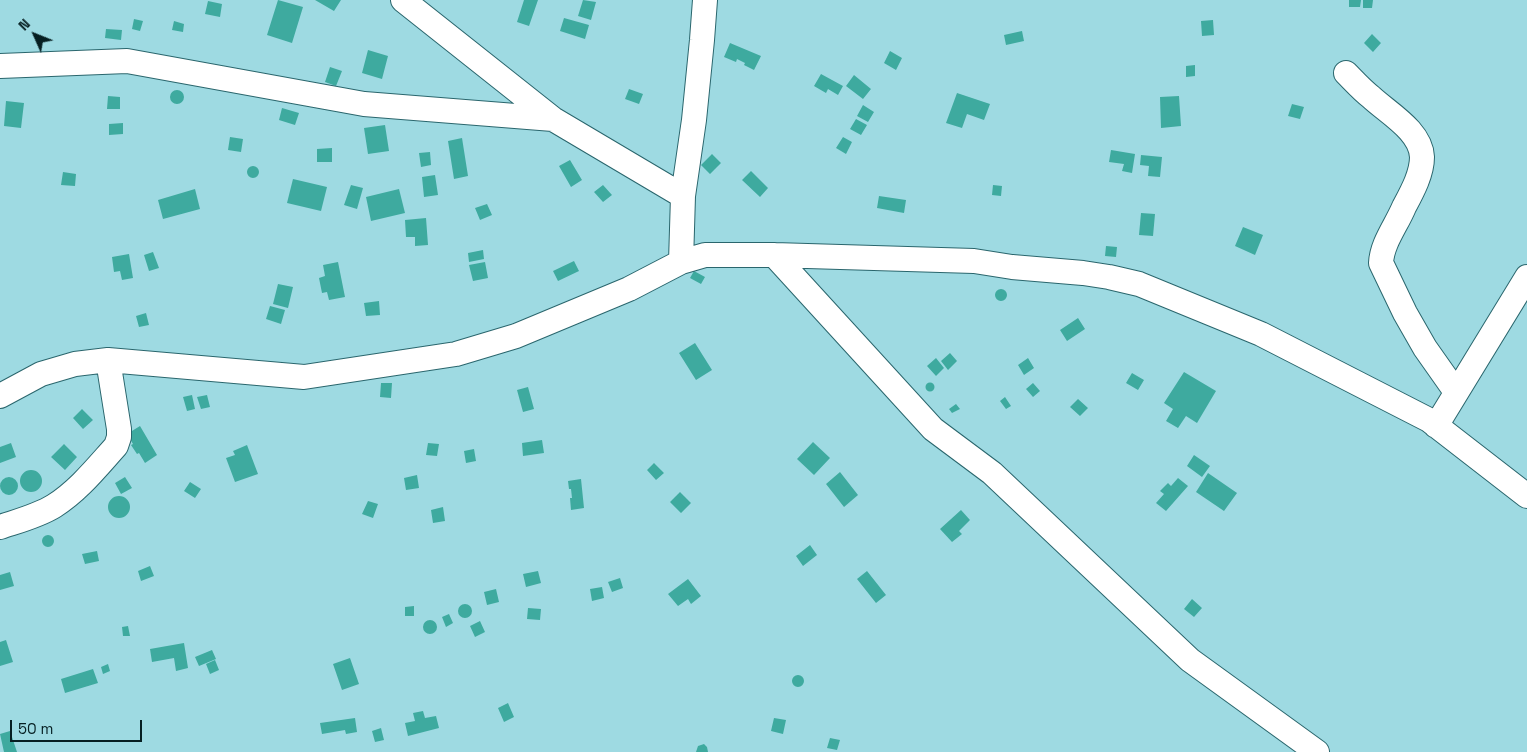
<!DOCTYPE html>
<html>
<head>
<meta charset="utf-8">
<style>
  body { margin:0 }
  #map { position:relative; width:1527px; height:752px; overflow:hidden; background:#9edae2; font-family:"Space Grotesk",sans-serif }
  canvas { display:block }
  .north { position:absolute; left:10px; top:10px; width:50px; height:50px; -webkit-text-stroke:4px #9edae2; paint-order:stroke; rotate:314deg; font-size:14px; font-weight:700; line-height:20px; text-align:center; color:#061f22 }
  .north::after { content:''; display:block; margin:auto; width:18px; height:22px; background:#061f22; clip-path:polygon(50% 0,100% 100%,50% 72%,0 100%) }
  .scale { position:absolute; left:10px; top:720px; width:132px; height:22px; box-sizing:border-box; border:2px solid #061f22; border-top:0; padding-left:6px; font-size:15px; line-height:18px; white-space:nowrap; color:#061f22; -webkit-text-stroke:4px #9edae2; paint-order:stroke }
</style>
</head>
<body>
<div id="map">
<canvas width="1527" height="752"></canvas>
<div class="north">N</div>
<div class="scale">50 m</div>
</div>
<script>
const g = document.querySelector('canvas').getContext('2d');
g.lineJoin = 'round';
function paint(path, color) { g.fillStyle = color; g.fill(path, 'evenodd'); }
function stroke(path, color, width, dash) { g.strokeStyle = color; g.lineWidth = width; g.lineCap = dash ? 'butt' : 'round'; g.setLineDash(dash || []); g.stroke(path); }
const building = new Path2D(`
  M278,0L303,7L292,43L267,35Z
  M315,0H341L334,11Z
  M524,0H538L529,26L517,22Z
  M583,0L596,2L591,20L578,16Z
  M1349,0H1361L1360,7H1349Z
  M1363,0H1373L1372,8H1363Z
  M208,1L222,4L220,17L205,14Z
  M564,18L589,25L585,39L560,31Z
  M134,19L143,21L140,31L132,29Z
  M1213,20L1214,35L1202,36L1201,21Z
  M174,21L184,24L183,32L172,30Z
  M106,29L122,30L121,40L105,38Z
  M1022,31L1024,41L1006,45L1004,35Z
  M1372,34L1381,43L1373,52L1364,43Z
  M730,43L761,56L754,70L744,65L745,63L737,59L736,62L724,57Z
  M368,50L388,56L382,79L362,73Z
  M890,51L902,58L896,70L884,63Z
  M1195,65V76L1186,77V66Z
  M330,67L342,71L336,86L325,82Z
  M821,74L843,86L838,95L828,89L826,93L814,86Z
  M854,75L871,89L863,99L846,86Z
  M629,89L643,94L639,104L625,99Z
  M170 97a7 7 0 1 1 14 0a7 7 0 1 1-14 0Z
  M957,93L990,104L984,120L967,114L962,128L946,123Z
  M108,96L120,97V109H107Z
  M1179,96L1181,126L1161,128L1160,97Z
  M6,101L24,103L21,128L4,126Z
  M1292,104L1304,107L1300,119L1288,116Z
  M863,105L874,112L868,122L857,116Z
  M282,108L299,113L295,125L279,120Z
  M856,119L867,125L861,135L850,129Z
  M123,123V134L109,135V124Z
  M385,125L389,151L368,154L364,128Z
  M230,137L243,139L241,152L228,150Z
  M843,137L852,142L846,154L836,148Z
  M462,138L468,176L454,179L448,141Z
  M332,148V162H317V149Z
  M1111,150L1135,154L1132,173L1122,171L1124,164L1109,162Z
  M430,152L431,165L421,167L419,153Z
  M712,154L721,163L710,174L701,165Z
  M1141,155L1162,157L1160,177L1148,176L1149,166L1140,165Z
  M570,160L582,180L571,187L559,166Z
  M247 172a6 6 0 1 1 12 0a6 6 0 1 1-12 0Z
  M751,171L768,188L760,197L742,180Z
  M63,172L76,174L75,186L61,185Z
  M435,175L438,195L424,197L422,177Z
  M293,179L327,187L321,211L287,203Z
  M351,185L363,188L357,209L344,205Z
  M603,185L612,195L603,202L594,192Z
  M993,185L1002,186L1001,196L992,195Z
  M195,189L200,209L163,219L158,200Z
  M399,189L405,213L371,221L366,197Z
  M879,196L906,200L904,213L877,208Z
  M487,204L492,215L480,220L475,208Z
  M1141,213L1155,214L1153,236L1139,235Z
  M426,218L428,245L415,246V237H406L405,220Z
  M1243,227L1263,235L1255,255L1235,246Z
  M1106,246L1117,247L1116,257L1105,256Z
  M483,250L484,259L469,262L468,253Z
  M153,252L159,268L149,271L144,255Z
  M129,254L133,278L122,280L120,271L114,272L112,257Z
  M574,261L579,271L558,281L553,271Z
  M338,262L345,297L329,300L327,292L322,293L319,278L325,276L323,265Z
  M485,262L488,278L473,281L469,265Z
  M694,271L705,277L701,284L690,278Z
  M278,284L293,287L288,308L273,304Z
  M995 295a6 6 0 1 1 12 0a6 6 0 1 1-12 0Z
  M379,301L380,315L366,316L364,303Z
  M270,306L285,310L281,324L266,319Z
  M146,313L149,325L139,327L136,316Z
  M1078,318L1085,329L1067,341L1060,330Z
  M695,343L712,370L696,380L679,353Z
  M950,353L957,361L948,370L941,361Z
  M936,358L944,368L936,376L927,366Z
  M1028,358L1034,368L1024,375L1018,365Z
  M1184,372L1216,391L1197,423L1186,416L1178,428L1166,421L1173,409L1164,403Z
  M1132,373L1144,380L1138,390L1126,383Z
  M925.5 387a4.5 4.5 0 1 1 9 0a4.5 4.5 0 1 1-9 0Z
  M381,383H392L391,398L380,397Z
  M1033,383L1040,391L1033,397L1026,389Z
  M528,387L534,409L523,412L517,390Z
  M192,395L195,409L187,411L183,397Z
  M207,395L210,407L201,409L197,397Z
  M1005,397L1011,406L1006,409L1000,401Z
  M1078,399L1088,408L1080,416L1070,407Z
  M956,404L960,409L952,413L949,409Z
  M82,409L93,420L83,429L73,418Z
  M140,426L157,455L145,463L139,453L137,454L131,445L133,444L127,434Z
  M542,440L544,453L523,456L522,443Z
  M813,442L830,458L814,475L797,459Z
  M11,443L16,457L0,463V447Z
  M428,443L439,444L437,456L426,455Z
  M64,444L77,457L65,470L51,457Z
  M247,445L258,474L235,482L226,458L235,455L233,451Z
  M474,449L476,461L466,463L464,451Z
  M1194,455L1210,466L1202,477L1187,466Z
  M654,463L664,473L656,480L647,470Z
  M20 481a11 11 0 1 1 22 0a11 11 0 1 1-22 0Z
  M840,472L858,495L844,507L826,484Z
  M1208,473L1237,493L1224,511L1196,492Z
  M417,475L419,488L406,490L404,478Z
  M0 486a9 9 0 1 1 18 0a9 9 0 1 1-18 0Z
  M125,477L132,488L121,494L115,483Z
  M1178,478L1188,486L1166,511L1156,503L1164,494L1160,491L1168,483L1171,486Z
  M581,479L584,508L571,510L570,498H572L571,489H569L568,481Z
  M190,482L201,489L195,498L184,491Z
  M680,492L691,503L681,513L670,502Z
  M108 507a11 11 0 1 1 22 0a11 11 0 1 1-22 0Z
  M368,501L378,504L373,518L362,514Z
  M443,507L445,521L433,523L431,510Z
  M961,510L970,520L959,531L962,534L952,542L940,529Z
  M42 541a6 6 0 1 1 12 0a6 6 0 1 1-12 0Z
  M810,545L817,555L803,566L796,556Z
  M97,551L99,561L85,564L82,554Z
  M150,566L154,576L141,581L138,571Z
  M538,571L541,583L526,587L523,574Z
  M867,571L886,595L876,603L857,579Z
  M10,572L14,586L0,590V575Z
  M620,578L623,588L612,592L608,582Z
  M688,579L701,596L691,604L688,599L678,606L668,594Z
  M602,587L604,598L592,601L590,589Z
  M496,589L499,602L487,605L484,592Z
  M1192,599L1202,608L1194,617L1184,609Z
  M458 611a7 7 0 1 1 14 0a7 7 0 1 1-14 0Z
  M414,606V616H405V607Z
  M528,608L541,609L540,620L527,619Z
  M449,614L453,623L446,627L442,617Z
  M423 627a7 7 0 1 1 14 0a7 7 0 1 1-14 0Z
  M480,621L485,632L475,637L470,626Z
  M128,626L130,636H123L122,627Z
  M6,640L13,662L0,666V642Z
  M184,643L188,668L176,671L174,658L152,662L150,649Z
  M212,650L216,659L199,666L195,657Z
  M350,658L359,684L342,690L333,664Z
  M215,660L219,670L210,674L206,664Z
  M108,664L110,671L103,674L101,667Z
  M93,669L98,683L65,693L61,679Z
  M792 681a6 6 0 1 1 12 0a6 6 0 1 1-12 0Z
  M508,703L514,717L504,722L498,708Z
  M423,711L425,718L436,716L439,728L408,736L405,723L415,721L413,713Z
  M355,718L357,732L346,734L345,730L322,734L320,723Z
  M774,718L786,720L783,734L771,731Z
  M381,728L384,740L375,742L372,731Z
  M10,731L17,752H4L0,734Z
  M830,738L840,740L837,750L827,748Z
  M704,744L707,747L708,752H696L698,746Z`);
const minor = new Path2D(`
  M403,0L553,119L683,196
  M0,66L127,61L364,104L553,119
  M1346,73C1354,81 1362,90 1371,97C1388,113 1421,131 1422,157C1422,174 1412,192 1404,207C1396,226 1382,243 1381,263L1405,313L1425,348L1456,392
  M774,255L933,429L992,473L1190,660L1317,752
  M681,262L683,196L694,120L702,40L705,0
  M0,396L41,374L75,364L108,360L304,377L456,354L516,336L629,289L681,262L705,255H774L974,261L1012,267L1083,273L1109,277L1139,284L1261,334L1429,420L1527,496
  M1436,426L1527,277
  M0,527C18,521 38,516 54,506C79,490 97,467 116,446L119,437V429L108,360`);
paint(building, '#3eaa9f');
stroke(minor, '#2a666d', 26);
stroke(minor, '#fff', 24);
</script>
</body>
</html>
